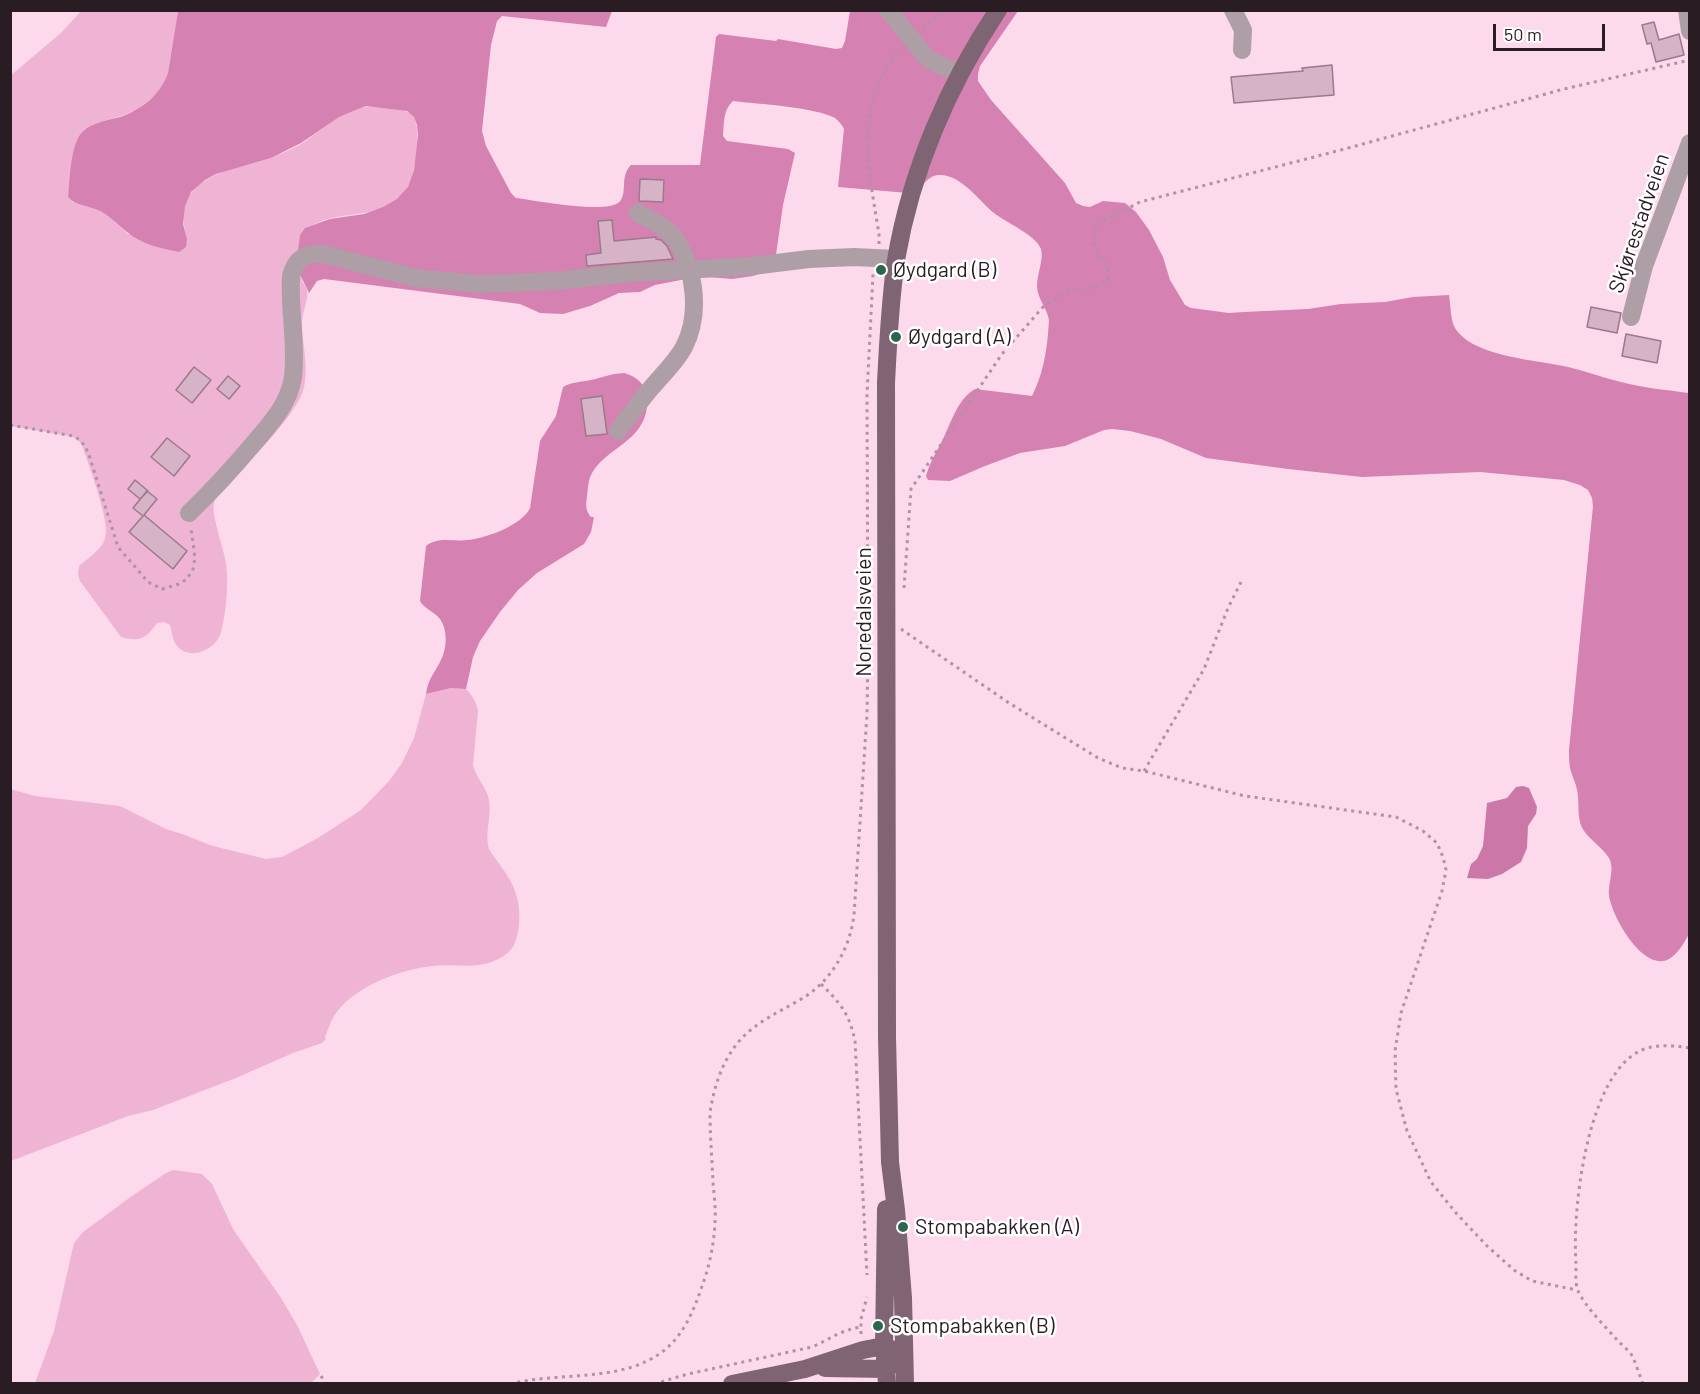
<!DOCTYPE html>
<html>
<head>
<meta charset="utf-8">
<style>
  body { margin:0 }
  #map { position:relative; width:1700px; height:1394px; overflow:hidden; background:#fdd9ec; font-family:Barlow,sans-serif }
  canvas { display:block }
  .frame { position:absolute; inset:0; border:12px solid #291c23; pointer-events:none }
  .scale { position:absolute; left:1493px; top:24px; width:112px; height:27px; box-sizing:border-box; border:3px solid #291c23; border-top:0; padding-left:8px; font-size:18px; line-height:21px; white-space:nowrap; color:#291c23; -webkit-text-stroke:4px #fff; paint-order:stroke }
</style>
</head>
<body>
<div id="map">
<canvas width="1700" height="1394"></canvas>
<div class="frame"></div>
<div class="scale">50 m</div>
</div>
<script>
const g = document.querySelector('canvas').getContext('2d');
g.lineJoin = 'round';
function paint(path, color) { g.fillStyle = color; g.fill(path, 'evenodd'); }
function stroke(path, color, width, dash) { g.strokeStyle = color; g.lineWidth = width; g.lineCap = dash ? 'butt' : 'round'; g.setLineDash(dash || []); g.stroke(path); }
function write(font, color, halo, rows, align = 'center') {
  g.font = font + ' Barlow,sans-serif'; g.lineWidth = 5; g.setLineDash([]); g.textBaseline = 'middle'; g.strokeStyle = halo; g.fillStyle = color; for (const [text, x, y, turn = 0] of rows) {
    g.save(); g.translate(x, y); g.rotate((+turn || 0) * Math.PI / 180); g.textAlign = isNaN(turn) ? turn : align; if (halo) g.strokeText(text, 0, 0); g.fillText(text, 0, 0); g.restore();
  }
}
const green = new Path2D(`
  M81,11H178L168,73L165,82L157,94L139,108L124,115L92,125L76,143L68,197L73,202L95,208L110,217L128,234L187,239C183,224 180,205 192,192C212,169 243,168 270,158C281,154 293,149 303,143C322,130 341,110 365,107C376,105 407,108 413,116C422,128 415,175 408,187C406,192 400,197 396,200C376,215 353,213 331,218C322,220 314,225 305,228L302,281C314,295 302,306 302,324C302,345 309,365 304,387C299,412 253,457 235,477C229,483 220,490 216,497C211,506 215,519 217,528C220,540 224,552 226,564C229,585 226,612 221,632C217,649 191,661 178,647C172,641 172,632 170,625L164,622L157,623C146,639 140,642 121,637L80,581L78,574L79,566C87,559 101,550 105,539C111,522 88,464 82,445L77,439L70,436L11,426L10,76L62,32Z
  M451,688L466,689C473,696 476,702 478,711L473,765C476,778 487,788 489,800C492,816 484,833 489,849C497,862 510,876 515,891C521,907 521,930 514,945C509,956 490,964 479,965C464,967 448,964 433,966C401,969 352,987 334,1016C330,1022 328,1030 325,1037L326,1039L322,1043L293,1053L236,1078L153,1110L128,1116L11,1161L10,789L35,796L120,806L166,829L182,834L213,846L266,859L282,857L318,838L361,810L389,781L402,763L414,738L426,694Z
  M173,1170L202,1174L212,1184L233,1229L281,1298L297,1325L320,1374L310,1384L35,1383L54,1331L74,1243L83,1232L132,1196L166,1173Z`);
const forest = new Path2D(`
  M178,11H612L606,27L502,16L497,21L491,45L482,131L486,146L511,193L516,198C533,200 613,216 621,200C627,190 620,176 631,165H700L716,37L719,34L776,41L778,39L836,49L842,48L845,41L850,11H1018L980,66L978,74V81L991,100L1065,183L1076,203L1083,206L1090,207L1103,201L1125,203L1136,212L1149,230L1163,257L1170,280L1185,305L1191,308L1229,313L1244,312L1308,309L1341,304L1385,302L1413,297L1449,295C1451,306 1450,323 1457,331C1477,357 1537,360 1568,367C1586,371 1603,378 1621,382C1643,388 1667,390 1689,393V934C1684,943 1678,954 1669,959C1643,973 1611,915 1609,895C1608,883 1615,869 1609,858C1603,848 1591,841 1584,831C1576,820 1580,803 1577,790C1576,783 1572,776 1570,768C1569,762 1569,756 1569,750L1593,506L1592,498L1588,490L1580,485L1564,480L1480,472L1362,477L1288,469L1206,458L1161,439L1130,431L1112,429L1104,430L1065,446L1020,453L985,466L950,481L928,480L926,476C930,463 934,456 940,445C950,427 956,400 975,389L1032,396C1042,376 1046,356 1048,334C1048,330 1049,324 1049,320C1047,308 1037,298 1037,286C1037,275 1044,258 1041,249C1036,235 1005,222 994,213C979,201 961,174 939,175C926,175 921,192 908,193L838,187L844,129C842,125 839,121 835,118C814,107 758,104 733,101C723,110 724,123 723,136L727,141L788,149L795,153L783,205L775,262L766,272L753,276L732,279L708,277L691,278L655,285L640,292L619,293L590,306L563,314L540,313L520,304L324,279L317,281L309,293L296,266L300,235L305,228L330,219L364,214L383,207L397,199L408,187L414,170L418,135L417,125L414,117L407,111L366,106L353,111L339,117L301,143L271,158L216,174L205,180L191,192L185,206L183,224L187,239L186,247L179,252C160,248 143,245 127,232C117,224 109,215 98,210C87,205 76,206 68,197C70,179 70,154 78,138C87,122 108,121 123,116C143,108 161,94 168,73Z
  M624,373C632,375 642,381 645,389C648,395 647,401 647,407C643,442 607,447 592,473C588,480 588,488 587,496C586,505 585,510 591,517H594L591,532L584,544L537,573L518,590L500,612L480,641L473,657L466,689L451,688L426,694C428,678 435,673 441,660C447,648 448,630 440,619C434,611 424,609 420,601L426,546C438,536 454,542 468,540C487,538 522,525 530,508L540,441L556,416L563,387C572,382 581,382 591,380C604,377 610,374 624,373Z`);
const water = new Path2D(`
  M1523,786L1529,788L1537,807L1536,814L1528,826L1527,848L1521,862L1502,874L1488,879L1467,878L1471,864L1477,859L1483,846L1487,803L1507,798L1516,787Z`);
const building = new Path2D(`
  M1654,22L1659,40L1679,34L1684,55L1656,62L1651,43L1647,44L1642,25Z
  M1332,65L1334,95L1234,103L1231,77L1303,71L1302,68Z
  M640,179L664,180L663,202L639,201Z
  M612,220L614,241L656,237V239L661,240L667,246L673,259L587,266L586,255L601,253L598,221Z
  M1591,307L1621,313L1617,333L1587,327Z
  M1626,334L1661,341L1657,363L1622,356Z
  M194,367L211,380L192,403L176,390Z
  M228,376L240,386L229,399L217,389Z
  M602,396L607,434L586,436L581,399Z
  M167,438L190,456L174,476L151,457Z
  M135,480L148,491L140,499L128,489Z
  M147,491L157,499L144,515L187,551L173,569L129,532L143,516L133,508Z`);
const path = new Path2D(`
  M922,28L946,10
  M879,244V234C869,173 853,101 900,50
  M10,425L73,436C83,441 86,447 90,458L118,547L148,582L162,589L179,584L187,579L193,569L195,558L191,528
  M904,588L911,489L936,452L1002,354L1043,307L1070,290L1096,287L1108,281V268L1094,245L1096,225L1140,202L1341,150L1564,89L1690,60
  M901,629L1009,703L1098,758L1122,768L1144,771L1245,796L1396,817L1423,831L1437,843L1443,857L1446,870L1442,891L1401,1013L1395,1051L1396,1089L1407,1131L1431,1182L1456,1213L1487,1246L1514,1270L1532,1281L1577,1290
  M1144,771L1204,669L1228,608L1241,582
  M821,984C841,1004 849,1013 855,1041L867,1275
  M861,1334V1319L867,1297
  M321,1376L326,1384
  M510,1384C550,1374 594,1379 632,1367C673,1354 688,1327 701,1289C709,1268 714,1245 715,1222C716,1209 714,1195 713,1182C712,1159 710,1136 710,1113C714,1085 724,1055 745,1035C762,1019 783,1010 803,998C832,980 850,948 854,915L867,714L868,653L867,395L873,274
  M654,1384L688,1374L812,1347C830,1339 841,1330 861,1327
  M1643,1384C1639,1374 1636,1363 1631,1354C1627,1349 1622,1345 1618,1341C1605,1326 1587,1309 1578,1291C1575,1284 1576,1272 1576,1264C1572,1211 1586,1088 1633,1055C1650,1043 1669,1045 1690,1048`);
const minor = new Path2D(`
  M888,10L927,58L937,64L961,74
  M1233,10L1243,30L1242,50
  M1687,10L1690,31
  M1631,317L1644,266L1690,143
  M618,431C629,416 640,401 652,387C663,374 676,362 684,347C701,314 695,270 676,240C667,227 651,220 638,213
  M189,513C212,491 233,468 254,443C271,423 289,404 293,377C297,343 289,310 291,276C295,259 306,252 323,254L416,278L477,284L557,281L630,273L752,266L809,259L854,257L896,259`);
const major = new Path2D(`
  M886,1209L884,1346L887,1384
  M825,1368L886,1369L894,1363
  M732,1384L805,1369L863,1350L884,1346L896,1351
  M905,1384L903,1298L896,1210L890,1162L887,1037L886,383C888,342 890,301 896,260C911,171 948,85 998,10`);
const markers = [
  [881,270,6,"#2c664f"],
  [896,337,6,"#2c664f"],
  [903,1227,6,"#2c664f"],
  [878,1326,6,"#2c664f"]
];
const streetNames = [
  ["Skjørestadveien",1639,223,-71],
  ["Noredalsveien",864,612,-90]
];
const poiNames = [
  ["Øydgard (B)",893,270],
  ["Øydgard (A)",908,337],
  ["Stompabakken (A)",915,1227],
  ["Stompabakken (B)",890,1326]
];
paint(green, '#efb3d4');
paint(forest, '#d581b1');
paint(water, '#cb78a8');
paint(building, '#d6b3c6');
stroke(building, '#9a7a8b', 1.5);
stroke(path, '#af93a2', 3, [3, 4.5]);
stroke(minor, '#ae9ea6', 18);
stroke(major, '#7f6473', 18);
for (const [x, y, r, color] of markers) { const dot = new Path2D(); dot.arc(x, y, r, 0, 2 * Math.PI); g.fillStyle = color; g.fill(dot); stroke(dot, '#fff', 2); }
write('21px', '#291c23', '#fff', streetNames);
write('21px', '#291c23', '#fff', poiNames, 'left');
</script>
</body>
</html>
